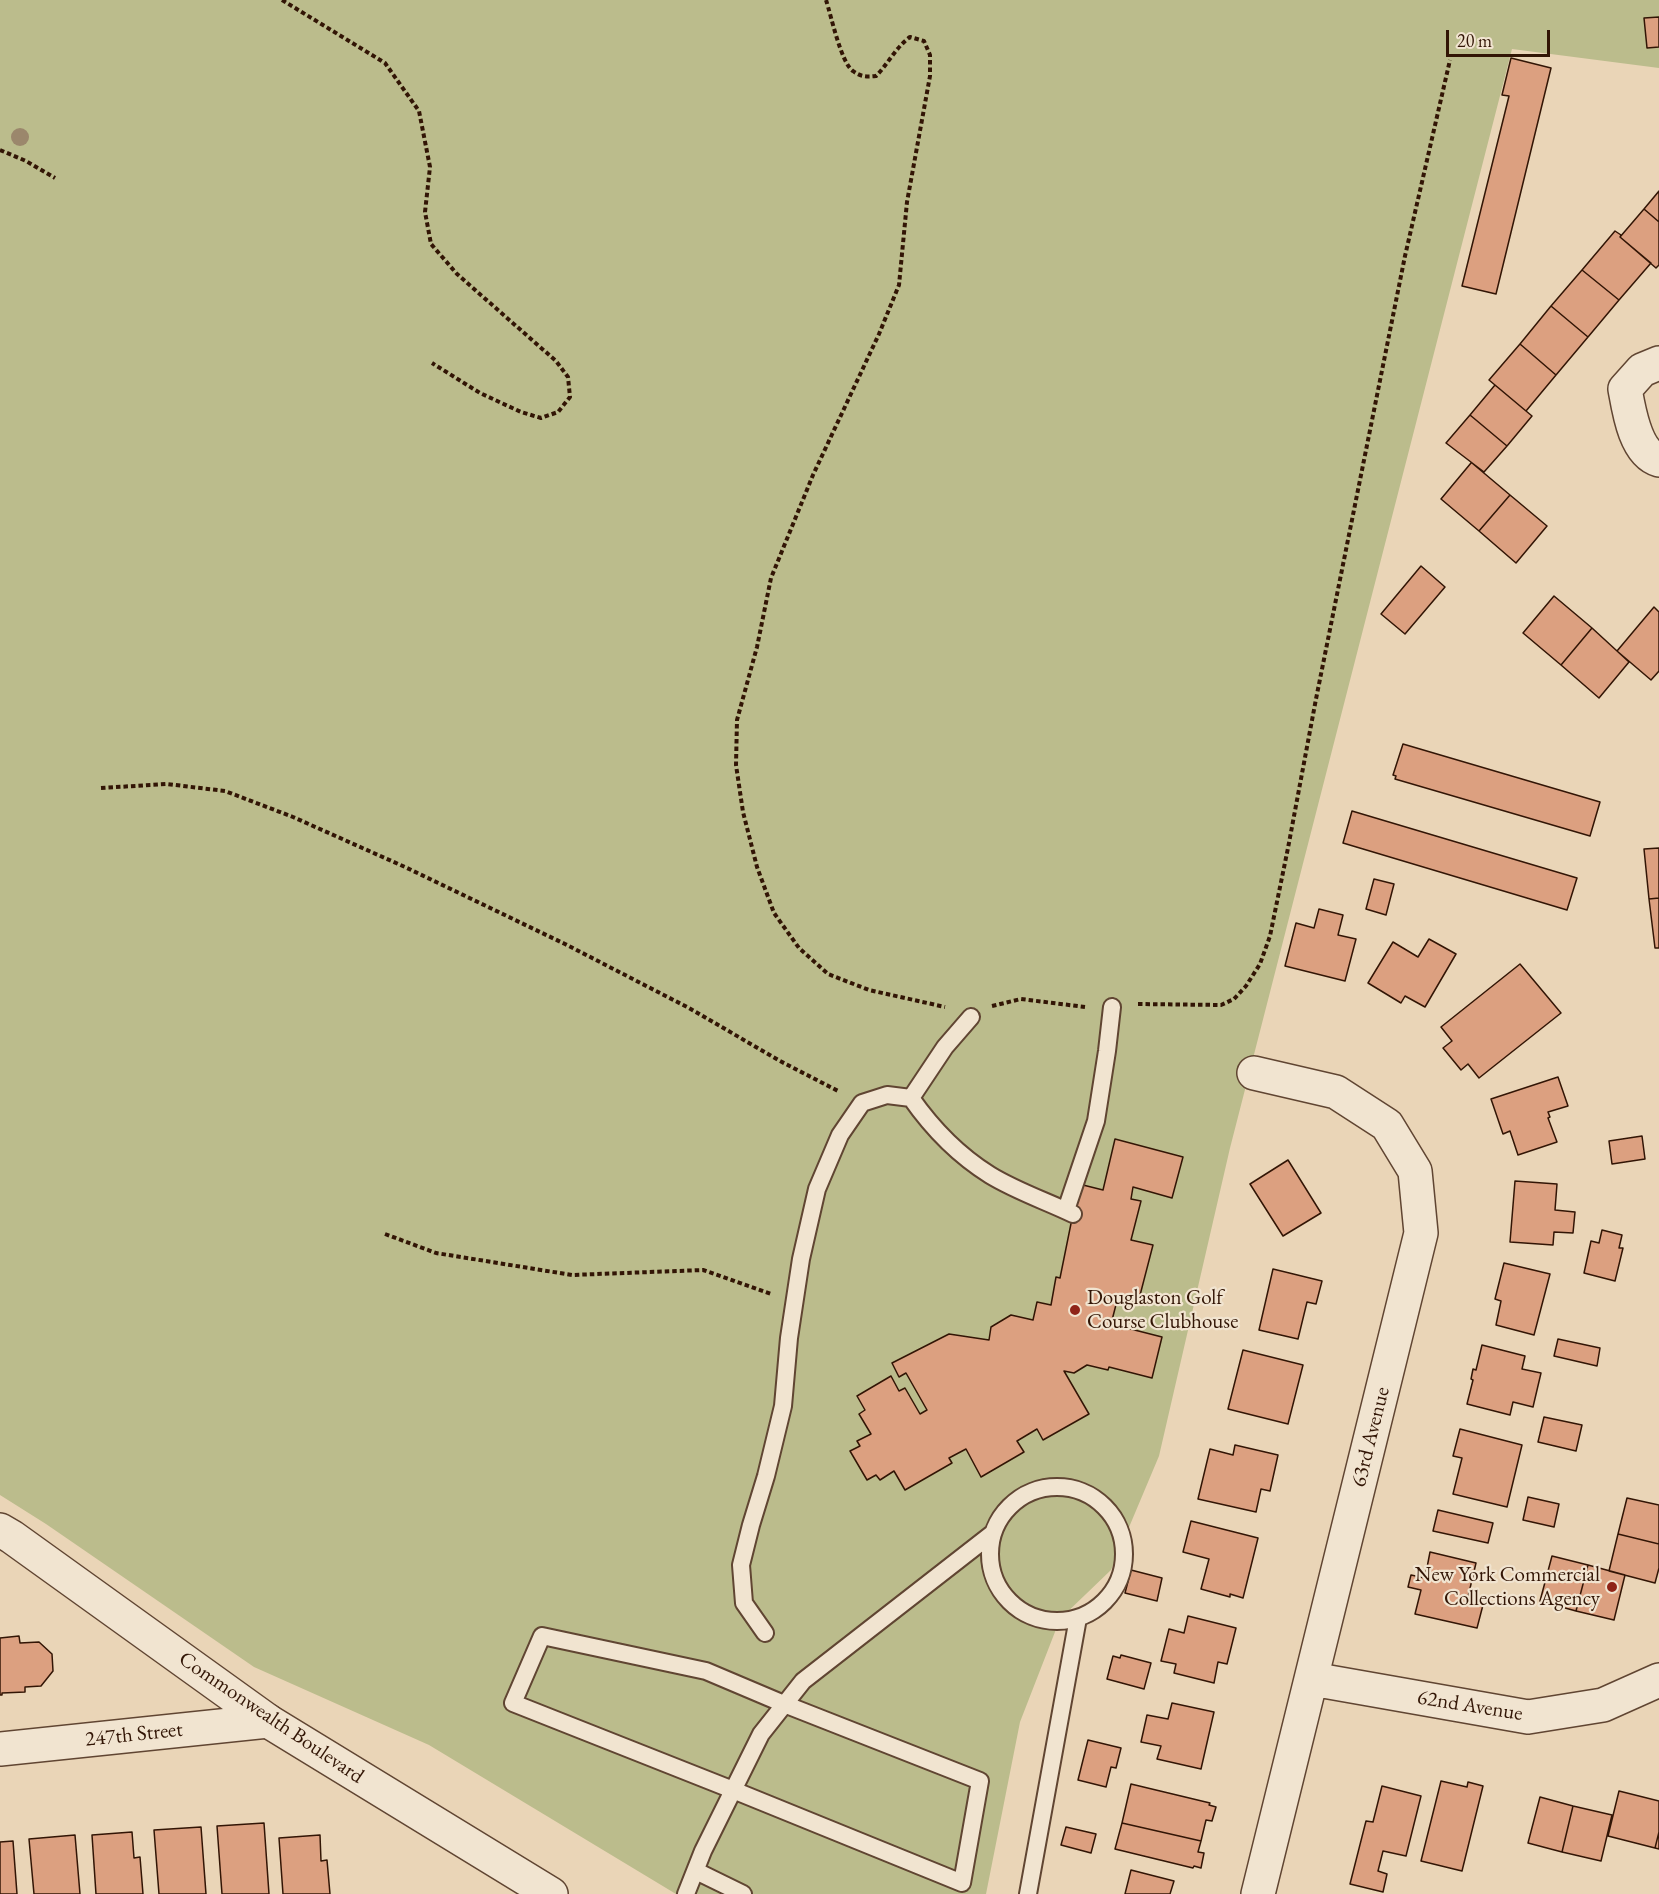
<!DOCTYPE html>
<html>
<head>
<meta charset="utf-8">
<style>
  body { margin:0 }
  #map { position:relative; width:1659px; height:1894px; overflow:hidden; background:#ead5b7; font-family:"EB Garamond",serif }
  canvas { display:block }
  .scale { position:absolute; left:1446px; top:30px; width:104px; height:27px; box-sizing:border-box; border:3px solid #321505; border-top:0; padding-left:8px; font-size:18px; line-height:21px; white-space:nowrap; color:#321505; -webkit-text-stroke:4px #f1e4d0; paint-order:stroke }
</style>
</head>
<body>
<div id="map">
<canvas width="1659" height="1894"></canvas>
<div class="scale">20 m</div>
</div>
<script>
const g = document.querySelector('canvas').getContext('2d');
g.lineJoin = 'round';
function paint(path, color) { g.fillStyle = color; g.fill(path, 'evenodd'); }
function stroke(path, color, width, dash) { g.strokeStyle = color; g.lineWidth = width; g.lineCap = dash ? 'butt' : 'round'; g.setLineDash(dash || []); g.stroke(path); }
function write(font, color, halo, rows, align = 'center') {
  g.font = font + ' "EB Garamond",serif'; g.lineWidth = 4.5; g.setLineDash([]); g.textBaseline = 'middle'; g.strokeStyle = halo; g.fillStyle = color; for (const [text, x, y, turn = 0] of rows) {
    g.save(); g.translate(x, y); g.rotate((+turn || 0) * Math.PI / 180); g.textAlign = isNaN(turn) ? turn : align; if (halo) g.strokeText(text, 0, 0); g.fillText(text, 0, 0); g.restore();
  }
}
const green = new Path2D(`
  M0,0H1659V68L1512,49L1230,1148L1159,1456L1111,1570L1060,1619L1020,1722L986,1894H676L429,1745L254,1667L46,1524L0,1495Z`);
const building = new Path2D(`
  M1659,17V47L1647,48L1644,18Z
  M1511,58L1551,68L1496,294L1462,286L1509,96L1502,95Z
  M1659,191V222L1644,209Z
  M1644,209L1659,222V265L1656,268L1620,237Z
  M1615,231L1621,235L1620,237L1651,263L1619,300L1582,270Z
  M1582,270L1619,300L1588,337L1551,306Z
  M1551,306L1588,337L1556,375L1520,344Z
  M1520,344L1556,375L1526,411L1489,380Z
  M1495,385L1532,416L1507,446L1470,415Z
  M1470,415L1507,446L1484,472L1446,443Z
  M1471,463H1472L1510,495L1479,531L1441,499Z
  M1510,495L1547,526L1516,563L1479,531Z
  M1421,566L1445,587L1405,634L1381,614Z
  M1554,596L1592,628L1561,665L1523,633Z
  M1654,607L1659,612V671L1651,680L1617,651Z
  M1592,628L1629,662L1599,698L1561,665Z
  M1403,744L1600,802L1590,836L1395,779L1396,776L1393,775Z
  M1352,811L1577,878L1567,910L1343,843Z
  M1659,848V898L1649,899L1644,849Z
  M1374,879L1394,884L1386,915L1366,909Z
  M1659,898V948H1655L1649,899Z
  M1319,909L1343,915L1338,935L1356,939L1345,981L1285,966L1296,923L1314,928Z
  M1429,939L1456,954L1425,1007L1405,996L1401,1003L1368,983L1393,942L1418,957Z
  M1520,964L1561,1013L1479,1078L1468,1064L1461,1070L1443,1048L1452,1041L1441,1027Z
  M1558,1077L1568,1106L1548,1112L1550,1117L1548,1118L1557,1142L1518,1155L1510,1131L1503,1134L1491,1099Z
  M1642,1136L1645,1159L1612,1164L1609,1141Z
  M1115,1139L1183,1157L1172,1198L1133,1187L1131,1199L1141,1201L1131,1240L1153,1245L1138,1303L1118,1297L1111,1324L1162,1337L1152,1378L1109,1367L1108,1370L1087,1365L1074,1373L1064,1371L1089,1414L1043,1440L1037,1429L1017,1441L1024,1452L981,1477L966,1449L949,1458L952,1463L905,1490L894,1471L880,1480L876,1475L867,1480L850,1451L860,1446L857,1441L871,1434L859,1414L865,1410L857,1396L891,1376L899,1391L905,1388L920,1414L927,1410L906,1373L899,1377L892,1363L949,1334L989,1340L991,1327L1011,1315L1033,1320L1037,1302L1051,1305L1056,1277L1060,1278L1079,1184L1103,1190Z
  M1288,1160L1321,1213L1283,1236L1250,1184Z
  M1515,1181L1557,1184L1555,1210L1575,1212L1573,1233L1554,1232L1553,1245L1510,1242Z
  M1602,1230L1622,1235L1619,1248H1623L1615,1281L1584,1273L1591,1241L1599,1243Z
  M1504,1263L1550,1274L1534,1335L1496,1325L1501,1301L1495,1299Z
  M1273,1269L1322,1281L1316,1304L1307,1302L1298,1339L1259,1330Z
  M1558,1339L1600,1348L1597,1366L1554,1356Z
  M1482,1345L1525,1356L1522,1369L1541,1373L1533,1407L1513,1402L1510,1415L1467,1404L1473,1380L1471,1379L1473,1369L1476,1370Z
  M1243,1350L1303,1365L1288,1424L1228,1409Z
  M1544,1417L1582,1425L1576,1451L1538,1442Z
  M1460,1429L1522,1445L1507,1507L1453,1494L1462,1458L1453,1456Z
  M1235,1445L1278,1455L1270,1491L1261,1489L1256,1512L1198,1499L1210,1449L1233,1455Z
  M1528,1497L1559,1504L1554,1527L1523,1520Z
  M1627,1498L1659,1505V1544L1618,1534Z
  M1438,1510L1493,1523L1488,1543L1433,1531Z
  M1191,1521L1258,1538L1243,1598L1230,1594V1597L1201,1589L1209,1559L1183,1552Z
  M1618,1534L1659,1544V1568L1655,1583L1609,1571Z
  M1430,1552L1476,1563L1467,1601L1483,1605L1477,1628L1415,1614L1421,1590L1408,1587L1411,1575L1425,1578Z
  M1552,1556L1588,1565L1576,1611L1540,1601Z
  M1588,1565L1625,1575L1614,1620L1576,1611Z
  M1131,1570L1162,1578L1157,1601L1125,1593Z
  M1188,1616L1236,1628L1227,1664L1218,1662L1214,1683L1174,1673L1176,1664L1161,1661L1169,1629L1184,1633Z
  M19,1636L20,1643L39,1642L52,1654L53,1671L41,1686L25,1687V1692L2,1693V1695H0V1638Z
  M1121,1655L1151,1663L1144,1689L1107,1679L1113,1656L1120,1658Z
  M1172,1703L1214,1712L1201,1769L1157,1759L1161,1746L1141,1742L1147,1715L1168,1719Z
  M1088,1740L1121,1748L1116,1768L1111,1767L1106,1787L1078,1780Z
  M1441,1781L1467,1787L1468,1782L1483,1786L1462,1871L1421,1861Z
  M1131,1784L1210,1803L1209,1805L1216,1807L1212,1821L1206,1820L1201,1841L1122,1823Z
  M1382,1786L1421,1796L1406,1856L1383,1851L1378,1871L1387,1874L1383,1892L1350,1884L1366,1821L1373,1822Z
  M1619,1791L1659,1801V1832L1655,1848L1608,1836Z
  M1540,1797L1573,1806L1562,1852L1528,1843Z
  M1573,1806L1612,1815L1601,1861L1562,1852Z
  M264,1823L269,1894H222L217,1826Z
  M1122,1823L1201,1841L1198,1852L1204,1853L1201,1868L1194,1866L1193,1868L1115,1849Z
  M201,1827L206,1894H159L154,1830Z
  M1066,1827L1096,1834L1091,1853L1061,1845Z
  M132,1832L134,1858L140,1857L143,1894H96L92,1835Z
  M1659,1832V1849L1655,1848Z
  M75,1835L80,1894H34L29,1839Z
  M320,1835L321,1861L327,1860L330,1894H283L279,1838Z
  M13,1841L17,1894H0V1842Z
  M1131,1870L1174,1881L1170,1894H1125Z`);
const path = new Path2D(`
  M282,0L385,63L419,111L430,167L425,212L431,244L457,274L556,361L568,377L570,397L558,412L541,418L521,412L480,393L432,363
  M826,0C831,15 841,63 853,71C861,77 867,77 876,76C888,64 896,47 910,37L924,41L930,55V76L907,202L899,285L879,334L813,475L771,578L757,647L737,720L736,765L743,812L757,867L774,913L799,948L828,974L869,990L945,1007
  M0,150L26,161L55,178
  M101,788L167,784L225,791L293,817L405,867L565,944L689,1008L780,1061L840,1092
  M1138,1004L1221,1005L1234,999L1246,986L1260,964L1270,936L1288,848L1316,699L1405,256L1450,60
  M992,1006L1021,999L1085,1007
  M385,1234L436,1253L572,1275L703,1270L771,1294`);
const service = new Path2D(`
  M971,1017L945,1047L911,1098C932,1128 958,1155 990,1175C1016,1191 1046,1201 1073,1214
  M1066,1210L1096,1121L1107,1051L1112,1007
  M990 1554a67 67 0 1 1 134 0a67 67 0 1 1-134 0Z
  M765,1633L744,1603L741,1565L751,1525L766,1476L783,1406L789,1338L801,1259L817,1189L840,1135L862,1103L887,1095L911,1098
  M542,1636L706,1671L784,1704L980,1781L962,1883L733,1790L513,1703Z
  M696,1871L743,1894
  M686,1894L703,1851L761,1734L803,1681L993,1533
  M1028,1894L1078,1618`);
const minor = new Path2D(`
  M1659,363L1642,370L1625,389C1629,411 1635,453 1659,460
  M1254,1073L1336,1092L1387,1125L1415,1171L1421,1233L1258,1894
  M1312,1679L1528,1717L1603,1705L1659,1680
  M0,1749L268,1721`);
const tertiary = new Path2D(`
  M0,1530L12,1537L268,1721L551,1894`);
const trees = [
  [20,137]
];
const markers = [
  [1075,1310,6,"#8f2418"],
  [1612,1587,6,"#8f2418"]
];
const poiNames = [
  ["Douglaston Golf",1087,1298],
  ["Course Clubhouse",1087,1322],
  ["New York Commercial",1600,1575,"right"],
  ["Collections Agency",1600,1599,"right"]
];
const streetNames = [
  ["63rd Avenue",1371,1437,-76],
  ["62nd Avenue",1470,1706,9],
  ["Commonwealth Boulevard",271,1718,34],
  ["247th Street",134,1735,-6]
];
paint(green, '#bbbc8c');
paint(building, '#dca080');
stroke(building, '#321505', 1.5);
stroke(service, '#604532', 20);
stroke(minor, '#604532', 36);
stroke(tertiary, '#604532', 36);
stroke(path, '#321505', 4, [4.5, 3]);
stroke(service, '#f1e4d0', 16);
stroke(minor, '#f1e4d0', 33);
stroke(tertiary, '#f1e4d0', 33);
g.fillStyle = '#9b876c';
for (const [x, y] of trees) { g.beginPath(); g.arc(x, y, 9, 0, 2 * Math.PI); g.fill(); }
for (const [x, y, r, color] of markers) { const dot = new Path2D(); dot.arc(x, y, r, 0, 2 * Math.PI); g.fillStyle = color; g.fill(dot); stroke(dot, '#f1e4d0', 2); }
write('21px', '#321505', '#f1e4d0', poiNames, 'left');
write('21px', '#321505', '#f1e4d0', streetNames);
</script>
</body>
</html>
